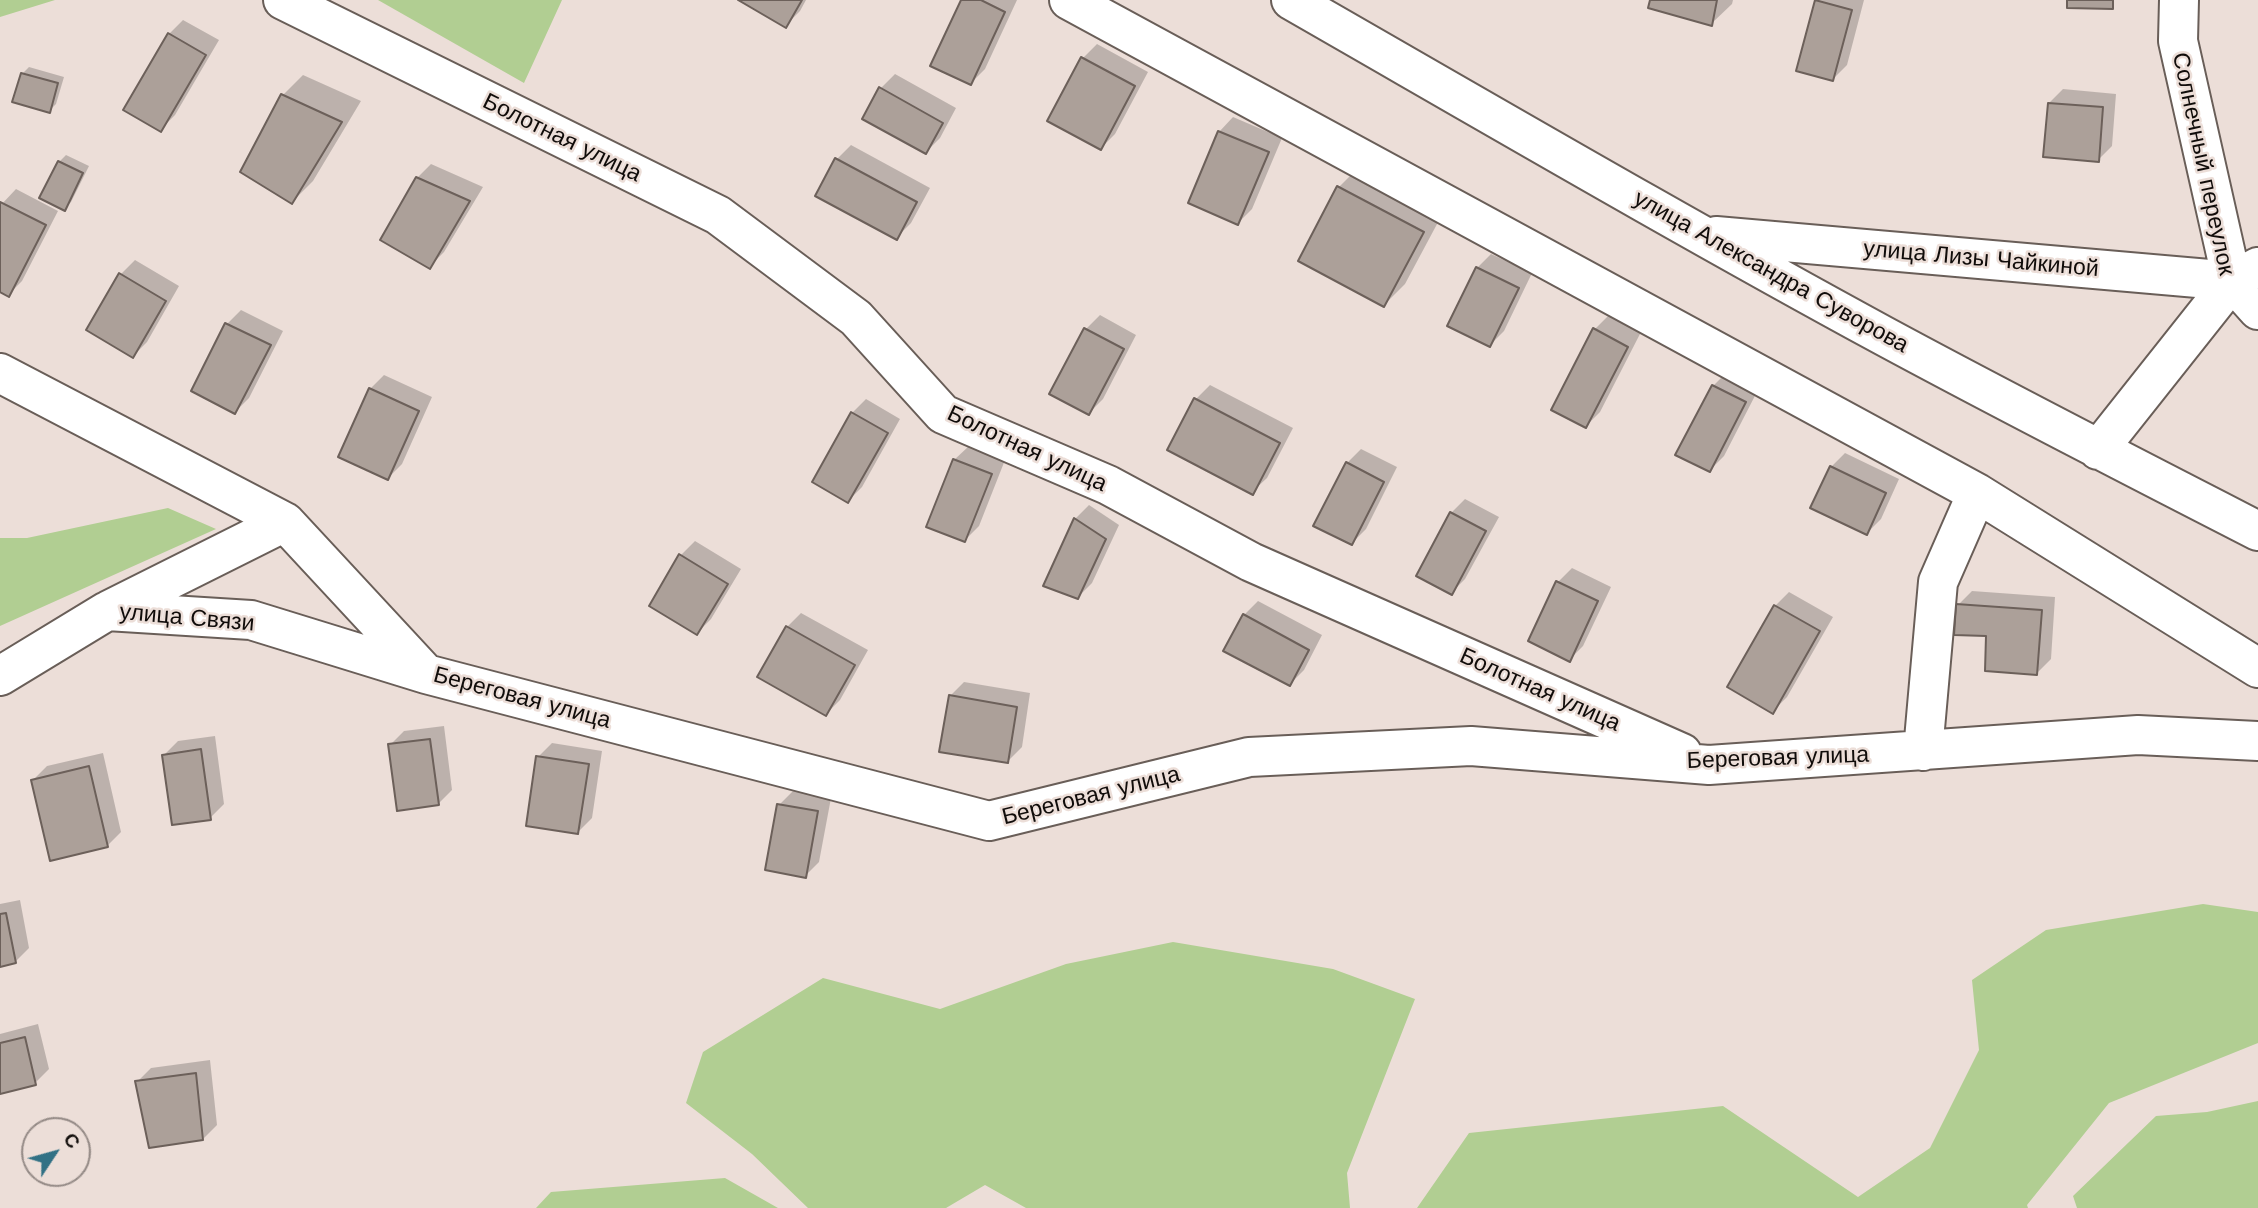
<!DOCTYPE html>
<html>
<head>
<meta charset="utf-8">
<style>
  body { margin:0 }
  #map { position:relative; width:2258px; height:1208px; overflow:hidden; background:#ecded8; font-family:"Work Sans",sans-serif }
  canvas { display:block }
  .north { position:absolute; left:21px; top:1117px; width:70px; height:70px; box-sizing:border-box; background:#ecded8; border:2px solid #948a86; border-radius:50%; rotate:54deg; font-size:19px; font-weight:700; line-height:28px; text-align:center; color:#100c0a }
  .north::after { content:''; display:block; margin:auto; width:24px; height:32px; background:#317185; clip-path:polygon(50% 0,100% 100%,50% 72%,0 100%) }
</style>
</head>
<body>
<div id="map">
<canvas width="2258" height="1208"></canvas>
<div class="north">С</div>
</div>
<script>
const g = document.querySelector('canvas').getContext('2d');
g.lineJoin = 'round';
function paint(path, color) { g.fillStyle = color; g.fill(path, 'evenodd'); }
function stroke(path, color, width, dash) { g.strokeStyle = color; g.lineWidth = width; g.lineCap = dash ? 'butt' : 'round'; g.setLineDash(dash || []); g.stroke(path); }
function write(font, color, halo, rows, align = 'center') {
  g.font = font + ' "Work Sans",sans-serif'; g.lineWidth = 5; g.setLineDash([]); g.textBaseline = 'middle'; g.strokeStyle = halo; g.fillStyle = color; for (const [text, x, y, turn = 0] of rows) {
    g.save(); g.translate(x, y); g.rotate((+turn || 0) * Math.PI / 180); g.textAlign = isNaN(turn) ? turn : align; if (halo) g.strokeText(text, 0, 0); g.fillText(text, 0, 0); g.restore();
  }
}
const green = new Path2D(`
  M0,0H55L0,17Z
  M378,0H562L524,83Z
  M168,508L216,529L0,626V538H27Z
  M2203,904L2258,912V1043L2109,1103L2027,1205L2028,1208H1417L1469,1133L1723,1106L1858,1197L1930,1148L1979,1050L1972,980L2046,930Z
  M1173,942L1333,969L1415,999L1347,1173L1350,1208H1026L985,1185L946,1208H808L752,1154L686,1103L703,1052L823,978L940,1009L1066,964Z
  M2258,1101V1208H2077L2073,1196L2156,1116L2207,1112Z
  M725,1178L778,1208H536L551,1192Z`);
const shadow = new Path2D(`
  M742,0H806L800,11L786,25Z
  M963,0H1017L985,69L971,83Z
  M1652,0H1733L1732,4L1711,24Z
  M1817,0H1864L1847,65L1833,79Z
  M183,20L219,40L175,115L161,129L169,34Z
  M1097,44L1148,72L1115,134L1101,148L1083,58Z
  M29,67L64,77L56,104L49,111L22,74Z
  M895,74L956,108L940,138L926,152L881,88Z
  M303,75L361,101L313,181L292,202L282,96Z
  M2063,89L2116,94L2112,146L2098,160L2049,103Z
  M1233,117L1282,138L1252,209L1238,223L1190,202L1219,132Z
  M851,145L930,188L911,223L897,237L837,159Z
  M66,155L89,166L71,202L64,209L59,162Z
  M431,164L483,187L444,252L430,266L417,178Z
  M1360,166L1444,211L1405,284L1384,305L1339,187Z
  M16,189L58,211L22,281L8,295L0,290V206Z
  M1491,254L1532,273L1504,331L1490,345L1477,268Z
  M135,260L179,286L147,342L133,356L121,274Z
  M241,310L283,331L249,398L235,412L227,324Z
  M1100,315L1136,335L1103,399L1089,413L1086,329Z
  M1609,315L1641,332L1600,412L1586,426L1595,329Z
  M1727,372L1759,388L1724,456L1710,470L1678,454L1713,386Z
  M384,375L432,397L402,464L388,478L370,389Z
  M1210,385L1293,428L1267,478L1252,492L1196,399Z
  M866,399L900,419L862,487L848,501L852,413Z
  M969,446L1005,460L979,526L965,540L954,460Z
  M1361,449L1397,467L1366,529L1352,543L1347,463Z
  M1845,453L1899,479L1881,519L1867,533L1831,467Z
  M1465,499L1499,517L1465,579L1451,593V513Z
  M1089,505L1119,525L1092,583L1078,597L1075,519Z
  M695,541L741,569L711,619L697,633L681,555Z
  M1572,568L1611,587L1583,646L1569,660L1558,582Z
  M1972,591L2055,597L2051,659L2037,673L1988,634L1958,605Z
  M1789,592L1833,617L1787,697L1773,711L1775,606Z
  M1258,601L1322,635L1304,670L1290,684L1244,615Z
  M801,613L868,650L840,700L826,714L760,676L787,627Z
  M964,682L1030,693L1022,747L1008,761L950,696Z
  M444,726L452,790L438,804L390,745L404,731Z
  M215,736L224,804L210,818L164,755L178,741Z
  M552,743L602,751L592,818L578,832L538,757Z
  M103,753L121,832L107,846L33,780L47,766Z
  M793,791L831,798L819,862L805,876L779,805Z
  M20,900L29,948L15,962L0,965V904Z
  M38,1024L49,1069L35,1083L0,1092V1034Z
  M210,1060L217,1125L203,1139L137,1082L151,1068Z`);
const building = new Path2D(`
  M738,0H802L786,28Z
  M961,0H981L1005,12L971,85L930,66Z
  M1650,0H1717L1712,26L1648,8Z
  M1815,0L1852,10L1833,81L1796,71Z
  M2067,0H2113V9L2067,8Z
  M168,33L206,55L161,132L123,110Z
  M1081,57L1135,86L1101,150L1047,121Z
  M21,73L58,83L50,113L12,102Z
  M879,87L943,123L926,154L862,119Z
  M281,94L342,122L292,204L240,172Z
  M2048,103L2103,107L2099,162L2043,157Z
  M1218,131L1269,152L1238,225L1188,203Z
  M835,158L917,202L897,240L815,196Z
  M58,161L83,173L65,211L39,198Z
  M416,177L470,201L430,269L380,240Z
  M1337,186L1424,232L1384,307L1298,261Z
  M0,202L46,225L9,297L0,292Z
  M1476,267L1519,288L1490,347L1447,326Z
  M119,273L166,301L133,358L86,330Z
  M225,323L271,345L235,414L191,391Z
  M1084,328L1124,349L1089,415L1049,394Z
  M1593,328L1628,347L1586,428L1551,410Z
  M1712,385L1746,402L1710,472L1675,455Z
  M369,388L419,411L388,480L338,457Z
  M1194,398L1280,443L1253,495L1167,450Z
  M851,412L888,433L848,503L812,482Z
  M953,459L992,474L965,542L926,527Z
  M1346,462L1384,482L1352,545L1313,526Z
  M1830,466L1886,493L1867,535L1810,508Z
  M1450,512L1486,531L1452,595L1416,576Z
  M1074,518L1106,539L1078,599L1043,586Z
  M679,554L728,584L697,635L649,606Z
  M1556,581L1598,601L1570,662L1528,641Z
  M1956,604L2042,610L2037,675L1985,671L1986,636L1954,635Z
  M1774,605L1820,631L1773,714L1727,687Z
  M1243,614L1309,650L1290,686L1223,651Z
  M786,626L855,665L826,716L757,677Z
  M949,695L1017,707L1008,763L939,752Z
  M430,739L439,805L397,811L388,744Z
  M201,749L211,820L172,825L162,755Z
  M536,756L589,764L578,834L526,826Z
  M89,766L108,847L50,861L31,780Z
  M777,804L818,811L806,878L765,870Z
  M6,913L16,963L0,967V914Z
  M25,1037L36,1085L0,1094V1043Z
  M196,1073L203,1140L149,1148L135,1081Z`);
const minor = new Path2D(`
  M283,0L718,215L856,318L943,414L1108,485L1251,562L1682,753
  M1069,0L1977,493L2258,668
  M1291,0C1488,113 1685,228 1884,336C2008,403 2133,467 2258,531
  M1716,236L2232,281L2258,267
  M2232,281L2258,310
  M0,373L285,522L426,674L989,821L1249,757L1471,746L1709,765L2138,735L2258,741
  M2098,450L2232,281L2178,41L2179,0
  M109,610L285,522
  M0,676L107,611L251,620L426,674
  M1923,751L1938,582L1977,493`);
const streetNames = [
  ["Болотная улица",562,138,26],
  ["Солнечный переулок",2203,164,78],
  ["улица Лизы Чайкиной",1981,259,5],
  ["улица Александра Суворова",1771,272,29],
  ["Болотная улица",1027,449,25],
  ["улица Связи",187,618,5],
  ["Болотная улица",1540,690,24],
  ["Береговая улица",522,698,15],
  ["Береговая улица",1778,758,-2],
  ["Береговая улица",1091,796,-14]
];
paint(green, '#b1ce92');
paint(shadow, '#0003');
paint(building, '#aca099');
stroke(building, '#6c605a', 2);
stroke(minor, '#695e58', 42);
stroke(minor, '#fff', 38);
write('23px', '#100c0a', '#ecded8', streetNames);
</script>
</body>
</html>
